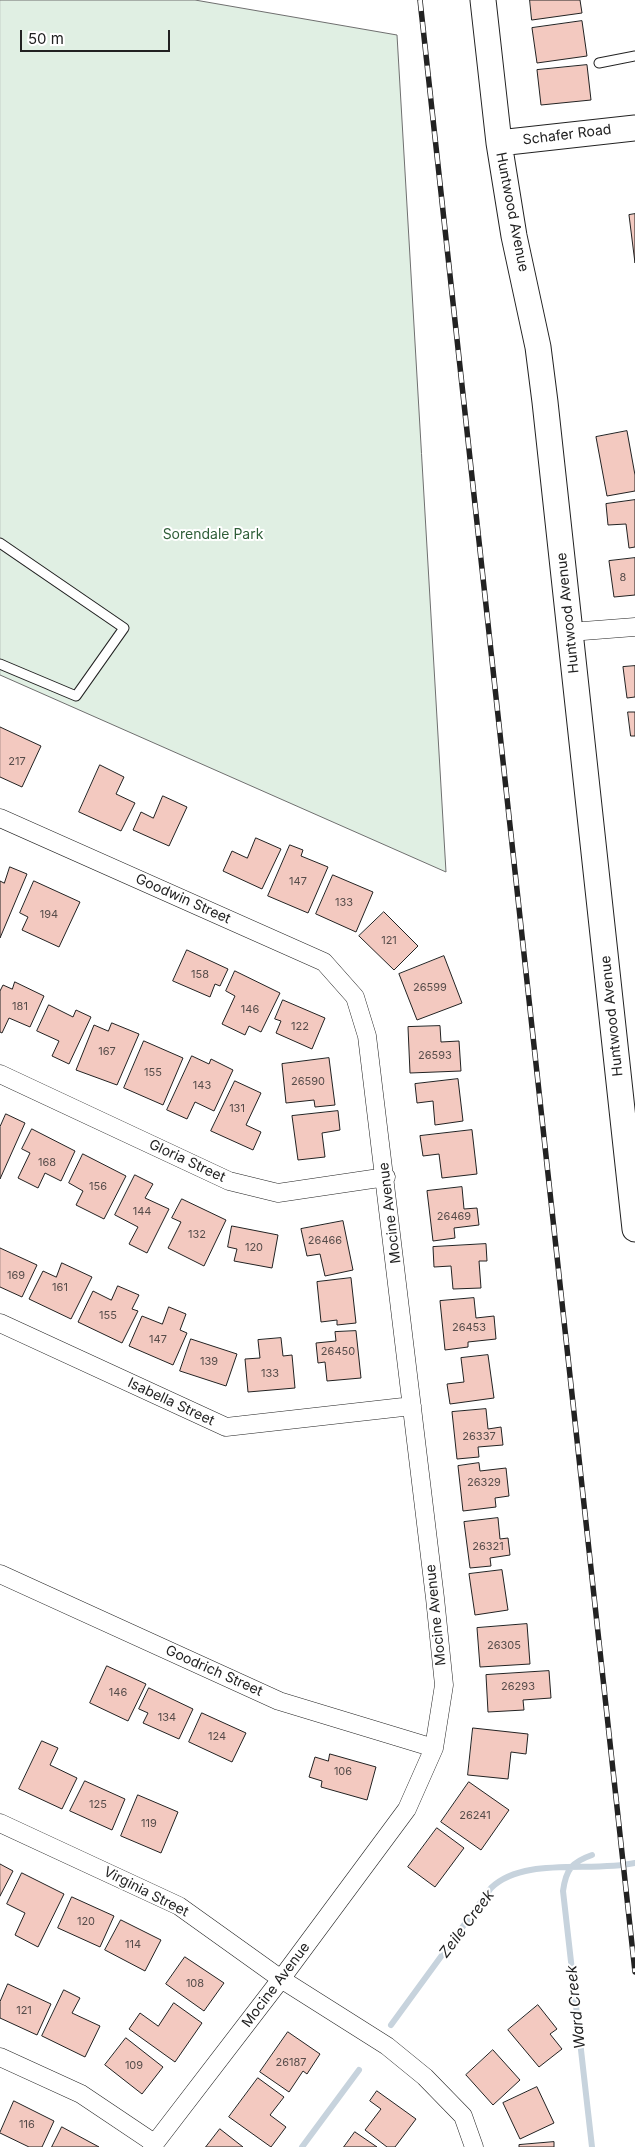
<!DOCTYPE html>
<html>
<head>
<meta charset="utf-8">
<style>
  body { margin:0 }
  #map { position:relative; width:635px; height:2147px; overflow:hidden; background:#fff; font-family:Inter,sans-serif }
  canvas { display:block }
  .scale { position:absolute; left:20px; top:30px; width:150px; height:22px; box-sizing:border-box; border:2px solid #222; border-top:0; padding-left:6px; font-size:15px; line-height:18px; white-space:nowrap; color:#222; -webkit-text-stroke:4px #fff; paint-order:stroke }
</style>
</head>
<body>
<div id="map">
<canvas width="635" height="2147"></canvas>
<div class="scale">50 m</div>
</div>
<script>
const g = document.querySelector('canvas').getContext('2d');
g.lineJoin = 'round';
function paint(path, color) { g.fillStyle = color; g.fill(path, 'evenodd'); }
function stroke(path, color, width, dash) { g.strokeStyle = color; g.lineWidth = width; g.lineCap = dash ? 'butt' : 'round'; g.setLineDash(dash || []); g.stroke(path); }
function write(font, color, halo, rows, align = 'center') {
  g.font = font + ' Inter,sans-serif'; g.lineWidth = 4; g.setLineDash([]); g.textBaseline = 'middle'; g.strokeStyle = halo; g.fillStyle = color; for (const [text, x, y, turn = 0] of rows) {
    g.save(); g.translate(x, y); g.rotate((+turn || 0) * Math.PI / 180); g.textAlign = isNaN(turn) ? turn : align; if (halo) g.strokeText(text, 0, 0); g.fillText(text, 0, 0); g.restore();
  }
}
const green = new Path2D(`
  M0,0H195L397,35L446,872L0,675Z`);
const stream = new Path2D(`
  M391,2025L491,1888C524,1856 592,1873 635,1863
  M302,2147L359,2070
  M592,2147L563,1891C566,1869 572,1862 592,1855`);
const building = new Path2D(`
  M530,0H580L582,13L532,20Z
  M582,21L587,56L537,63L532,28Z
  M587,65L591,100L541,105L537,70Z
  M635,214V263L629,215Z
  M627,431L635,475V491L607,496L596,437Z
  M635,500V547L629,548L626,524L608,525L606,504Z
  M635,558V595L614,597L609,561Z
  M635,666V697L627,698L623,667Z
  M628,712H635V736H631Z
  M0,727L41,746L22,787L0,777Z
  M100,765L124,777L116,794L135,803L121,831L79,812Z
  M163,796L187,807L169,846L133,830L141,812L153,818Z
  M256,838L281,849L262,889L223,871L232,851L247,858Z
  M290,845L303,850L301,856L328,867L308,913L268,896Z
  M10,867L27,874L0,938V881L4,883Z
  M333,875L373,892L356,932L316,914Z
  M34,881L80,902L59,947L22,930L28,917L20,913Z
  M384,912L418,946L394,970L359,936Z
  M187,950L228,969L220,986L215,984L210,997L173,981Z
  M444,956L462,1003L417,1020L399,974Z
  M235,971L280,993L261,1032L249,1026L245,1035L222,1024L235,996L226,991Z
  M15,982L44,996L30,1027L9,1018L2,1033L0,1032V991L3,985L12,989Z
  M283,1000L325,1018L312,1049L276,1033L281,1021L275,1019Z
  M49,1005L73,1017L76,1010L91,1017L69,1064L52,1056L59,1041L37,1031Z
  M112,1023L139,1034L117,1085L76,1070L94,1025L108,1031Z
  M440,1026L441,1042L459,1041L461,1071L410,1073L408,1027Z
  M144,1041L183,1058L163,1105L124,1088Z
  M192,1056L209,1064L211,1059L233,1070L214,1111L195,1102L187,1119L167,1110Z
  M329,1058L335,1105L315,1107L314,1100L286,1103L282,1064Z
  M458,1079L463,1121L435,1125L433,1101L417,1103L415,1084Z
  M235,1081L261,1093L246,1125L261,1132L253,1150L211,1131Z
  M338,1111L340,1130L322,1133L325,1157L298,1160L292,1116Z
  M6,1114L25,1123L0,1179V1127Z
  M32,1129L75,1151L61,1181L45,1173L38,1188L18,1178L30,1153L22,1149Z
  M472,1130L477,1174L442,1178L439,1154L423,1156L420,1136Z
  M83,1154L126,1176L104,1219L76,1205L83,1191L69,1183Z
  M135,1175L153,1184L145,1198L169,1209L147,1253L129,1244L138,1227L115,1215Z
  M462,1187L464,1209L477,1208L479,1225L454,1228L455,1238L433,1241L427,1191Z
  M182,1199L226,1220L204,1266L168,1248L181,1222L172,1218Z
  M343,1221L353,1270L325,1276L320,1254L307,1256L301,1229Z
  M232,1226L278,1235L272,1268L234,1261L237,1249L228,1247Z
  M486,1244L487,1261H479L481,1288L453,1289L451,1266L434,1267L433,1247Z
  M0,1248L37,1265L22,1297L0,1287Z
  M62,1263L92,1277L71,1319L29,1299L43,1271L56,1277Z
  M351,1278L356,1323L337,1325V1320L321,1322L317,1282Z
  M118,1286L139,1295L132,1309L138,1311L122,1343L78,1322L93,1291L111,1300Z
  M474,1298L476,1318L494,1316L496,1339L468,1342V1347L445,1350L440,1301Z
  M169,1307L186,1314L180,1330L187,1333L173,1365L129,1346L142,1316L162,1324Z
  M356,1331L361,1378L327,1381L325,1362L318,1363L316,1343L336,1341L335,1332Z
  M281,1338L283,1356L292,1355L295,1388L248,1392L245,1359L260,1358L258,1340Z
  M191,1339L237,1354L226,1386L180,1371Z
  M488,1355L494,1398L450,1404L447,1384L464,1382L461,1358Z
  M486,1409L488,1429L501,1427L503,1445L478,1447L479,1457L457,1459L452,1412Z
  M479,1463L480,1471L506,1468L509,1496L495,1498L496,1507L463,1511L458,1466Z
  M498,1518L500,1539L508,1538L510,1555L490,1558L491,1566L470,1568L464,1522Z
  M502,1570L508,1610L475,1615L469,1574Z
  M527,1624L530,1664L480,1667L477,1628Z
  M107,1666L146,1684L128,1721L90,1703Z
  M549,1671L551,1698L523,1700L524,1710L488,1712L486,1675Z
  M149,1688L193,1709L179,1739L143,1723L148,1713L139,1709Z
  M202,1713L246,1733L232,1762L189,1742Z
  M473,1728L528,1734L526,1754L511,1752L508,1779L468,1775Z
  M42,1741L58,1748L50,1765L77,1778L62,1809L19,1789Z
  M330,1754L376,1767L367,1800L321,1787L322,1781L309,1777L315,1757L328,1761Z
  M85,1781L125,1799L112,1830L70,1811Z
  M469,1782L509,1810L481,1850L441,1822Z
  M138,1795L178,1812L161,1853L121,1836Z
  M437,1828L464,1848L435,1887L408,1867Z
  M0,1864L13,1871L0,1896Z
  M22,1873L64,1894L38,1947L15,1935L25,1913L7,1904Z
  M72,1897L114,1916L100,1947L58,1928Z
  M121,1920L161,1940L145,1971L105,1950Z
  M185,1957L224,1983L204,2011L166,1984Z
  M8,1984L51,2004L37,2035L0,2018V2002Z
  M64,1990L80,1998L72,2013L100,2026L85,2057L42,2036Z
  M174,2003L202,2023L175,2062L129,2029L140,2013L158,2026Z
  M538,2005L557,2029L550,2034L562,2049L539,2067L508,2030Z
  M288,2032L320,2054L307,2074L303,2071L289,2092L260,2072Z
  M126,2038L163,2067L142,2094L105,2065Z
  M493,2050L520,2080L493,2105L466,2075Z
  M258,2078L284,2097L270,2115L286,2127L271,2147L229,2117Z
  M537,2087L554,2123L520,2139L503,2103Z
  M377,2091L416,2119L395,2147H387L365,2130L381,2109L370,2101Z
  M14,2101L54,2121L42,2147H29L0,2133Z
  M62,2127L99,2147H52Z
  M220,2129L243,2147H206Z
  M355,2132L377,2147H344Z
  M554,2142V2147H519V2145Z`);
const lane = new Path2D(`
  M599,63L635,56
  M0,543L124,628L76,696L0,664`);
const street = new Path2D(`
  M570,632L635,627
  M0,818L324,962L355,997L367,1036L435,1598L444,1685L434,1748L407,1809L281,1979L152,2147
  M0,1074L229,1181L278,1193L386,1177
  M0,1323L226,1427L412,1406
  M0,1574L279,1701L434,1748
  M0,1823L179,1906L281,1979L387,2046L425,2077L463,2116L474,2147
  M0,2057L81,2094L154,2143`);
const secondary = new Path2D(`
  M483,0L499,143L514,236L538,347L545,402L635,1229
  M499,143L635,128`);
const rail = new Path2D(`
  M420,0L635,1972`);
const numberNames = [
  ["8",623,578],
  ["217",17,762],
  ["147",298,882],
  ["133",344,903],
  ["194",49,915],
  ["121",389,941],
  ["158",200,975],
  ["26599",430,988],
  ["181",20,1007],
  ["146",250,1010],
  ["122",300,1027],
  ["167",107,1052],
  ["26593",435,1056],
  ["155",153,1073],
  ["26590",308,1082],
  ["143",202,1086],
  ["131",237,1109],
  ["168",47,1163],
  ["156",98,1187],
  ["144",142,1212],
  ["26469",454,1217],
  ["132",197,1235],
  ["26466",325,1241],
  ["120",254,1248],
  ["169",16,1276],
  ["161",60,1288],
  ["155",108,1316],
  ["26453",469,1328],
  ["147",158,1340],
  ["26450",338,1352],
  ["139",209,1362],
  ["133",270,1374],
  ["26337",479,1437],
  ["26329",484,1483],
  ["26321",488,1547],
  ["26305",504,1646],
  ["26293",518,1687],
  ["146",118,1693],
  ["134",167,1718],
  ["124",217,1737],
  ["106",343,1772],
  ["125",98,1805],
  ["26241",475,1816],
  ["119",149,1824],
  ["120",86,1922],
  ["114",133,1945],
  ["108",195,1984],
  ["121",24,2011],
  ["26187",291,2063],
  ["109",134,2066],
  ["116",27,2125]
];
const streetNames = [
  ["Schafer Road",567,135,-7],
  ["Huntwood Avenue",512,212,79],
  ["Huntwood Avenue",568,613,-96],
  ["Goodwin Street",183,899,24],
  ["Huntwood Avenue",612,1016,-96],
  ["Gloria Street",187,1161,25],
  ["Mocine Avenue",390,1213,-97],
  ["Isabella Street",171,1402,25],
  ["Mocine Avenue",436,1615,-96],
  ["Goodrich Street",214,1671,24],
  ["Virginia Street",146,1892,27],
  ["Mocine Avenue",276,1985,-53]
];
const parkNames = [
  ["Sorendale Park",213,535]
];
const waterNames = [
  ["Zeile Creek",467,1924,-53],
  ["Ward Creek",576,2007,-96]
];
paint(green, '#e0efe3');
stroke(green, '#6f6f6f', 1);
stroke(stream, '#c7d3dd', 6);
paint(building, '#f3c9c0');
stroke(building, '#222', 1);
stroke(lane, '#222', 11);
stroke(street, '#222', 19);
stroke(secondary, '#222', 27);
stroke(lane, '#fff', 9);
stroke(street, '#fff', 18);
stroke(secondary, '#fff', 25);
stroke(rail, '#222', 5.5);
stroke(rail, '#fff', 4, [11]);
write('11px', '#564c4a', null, numberNames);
write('14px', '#222', '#fff', streetNames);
write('14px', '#2f5e38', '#fff', parkNames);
write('italic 15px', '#222', '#fff', waterNames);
</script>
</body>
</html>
